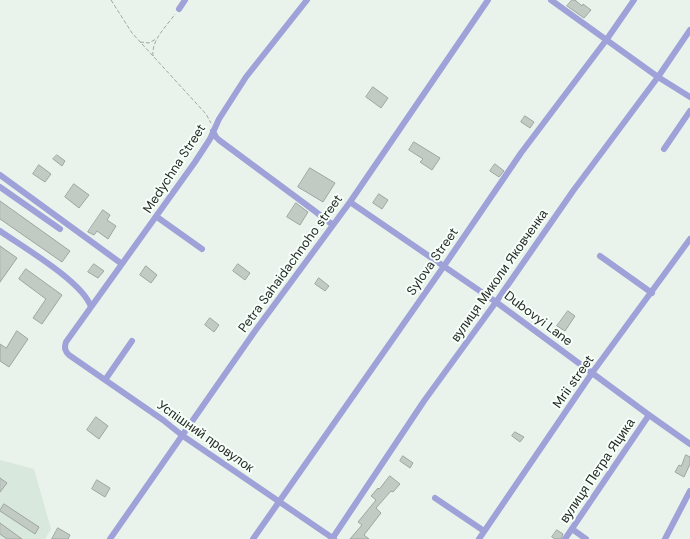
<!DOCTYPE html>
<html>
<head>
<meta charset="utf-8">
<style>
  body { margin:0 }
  canvas { display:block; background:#e9f2eb }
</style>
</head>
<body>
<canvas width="690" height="539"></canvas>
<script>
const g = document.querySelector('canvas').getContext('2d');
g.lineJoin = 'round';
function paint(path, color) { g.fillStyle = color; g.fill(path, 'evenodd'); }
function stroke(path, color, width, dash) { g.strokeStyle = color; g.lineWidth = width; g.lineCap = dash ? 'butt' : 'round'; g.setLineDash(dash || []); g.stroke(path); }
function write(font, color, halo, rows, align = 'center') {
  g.font = font + ' "DM Sans",sans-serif'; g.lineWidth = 4; g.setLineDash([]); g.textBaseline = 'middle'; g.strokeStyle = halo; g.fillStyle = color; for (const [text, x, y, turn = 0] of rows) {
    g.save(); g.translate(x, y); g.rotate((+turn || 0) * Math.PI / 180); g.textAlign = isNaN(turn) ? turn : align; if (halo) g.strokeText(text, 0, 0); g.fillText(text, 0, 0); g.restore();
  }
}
const built = new Path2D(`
  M0,460L34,469L51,529L45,539H0Z`);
const building = new Path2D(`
  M572,0H575L582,6L583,4L591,10L584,18L567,6Z
  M373,87L388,98L381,108L366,97Z
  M525,116L534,122L530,128L521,122Z
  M414,142L440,158L432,170L420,162L423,159L409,150Z
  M57,155L65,161L62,166L53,159Z
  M495,164L504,171L499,177L490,171Z
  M39,165L51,174L45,182L33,174Z
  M310,168L335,183L323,202L298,187Z
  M74,184L89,195L79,208L65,197Z
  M379,194L388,200L382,209L373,203Z
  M0,201L70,251L62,262L0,219Z
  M296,203L308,212L300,225L287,217Z
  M103,210L110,215L107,220L116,226L108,239L97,231L94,235L88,232Z
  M0,246L17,258L0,282Z
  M94,264L104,271L98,278L88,272Z
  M238,264L250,273L245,280L233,271Z
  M146,266L157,275L151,283L140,275Z
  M26,269L62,295L42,324L33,318L46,299L19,279Z
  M319,278L329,286L325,291L315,284Z
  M568,311L575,316L565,331L557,326Z
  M210,318L219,325L214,332L205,325Z
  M17,331L28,339L9,367L0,361V344L6,348Z
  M96,417L108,426L99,439L87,430Z
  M515,432L524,437L520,442L512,436Z
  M686,455L690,457V464L684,477L675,472L679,465L681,466Z
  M403,456L413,463L410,468L400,461Z
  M390,476L400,484L393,492L391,491L376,508L381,513L364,535L369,539H350L362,525L358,522L376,500L371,496L378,488L379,489Z
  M0,478L7,483L0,492Z
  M97,480L110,488L105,497L92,489Z
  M4,504L39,527L35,534L0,511Z
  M0,523L22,539H7L0,534Z
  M58,528L70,535L68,539H52Z
  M557,530L563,534L561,539H555L552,537Z`);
const path = new Path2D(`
  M111,0L132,33L206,114L211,123
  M140,42L149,43L156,39
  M153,56C151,40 167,26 175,14`);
const minor = new Path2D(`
  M307,0L246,77L219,119L210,139L195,162L66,342C64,348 65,351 69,355L163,420L183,436L334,539
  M551,0L658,77L690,97
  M179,9L185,0
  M213,131L216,137L219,140L312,209L333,225
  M664,149L690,111
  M0,175L122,264
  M0,187L60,229
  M350,202L496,302L649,415L690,444
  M157,217L202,249
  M0,231C23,247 83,282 91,307
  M600,256L652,293
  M105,380L132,341
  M435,498L484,531
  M572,529L586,539
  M110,539L255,331L350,202L488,0
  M253,539L444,266L521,153L607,39L634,0
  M332,539L424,401L496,302L573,191L658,77L690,30
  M479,539L592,373L690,239
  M565,539L649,415
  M665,539L690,491`);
const streetNames = [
  ["Medychna Street",175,169,-57],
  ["Sylova Street",433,262,-55],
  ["Petra Sahaidachnoho street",291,264,-54],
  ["вулиця Миколи Яковченка",500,276,-55],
  ["Dubovyi Lane",538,319,37],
  ["Mrii street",574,382,-55],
  ["Успішний провулок",205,437,35],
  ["вулиця Петра Яцика",598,471,-56]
];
paint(built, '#d9e8dc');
paint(building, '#c1cac3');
stroke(building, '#9da69f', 1);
stroke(path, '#a1a8a2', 1, [4, 2]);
stroke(minor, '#9fa2d9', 6);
write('13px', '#262926', '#f7fff9', streetNames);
</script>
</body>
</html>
